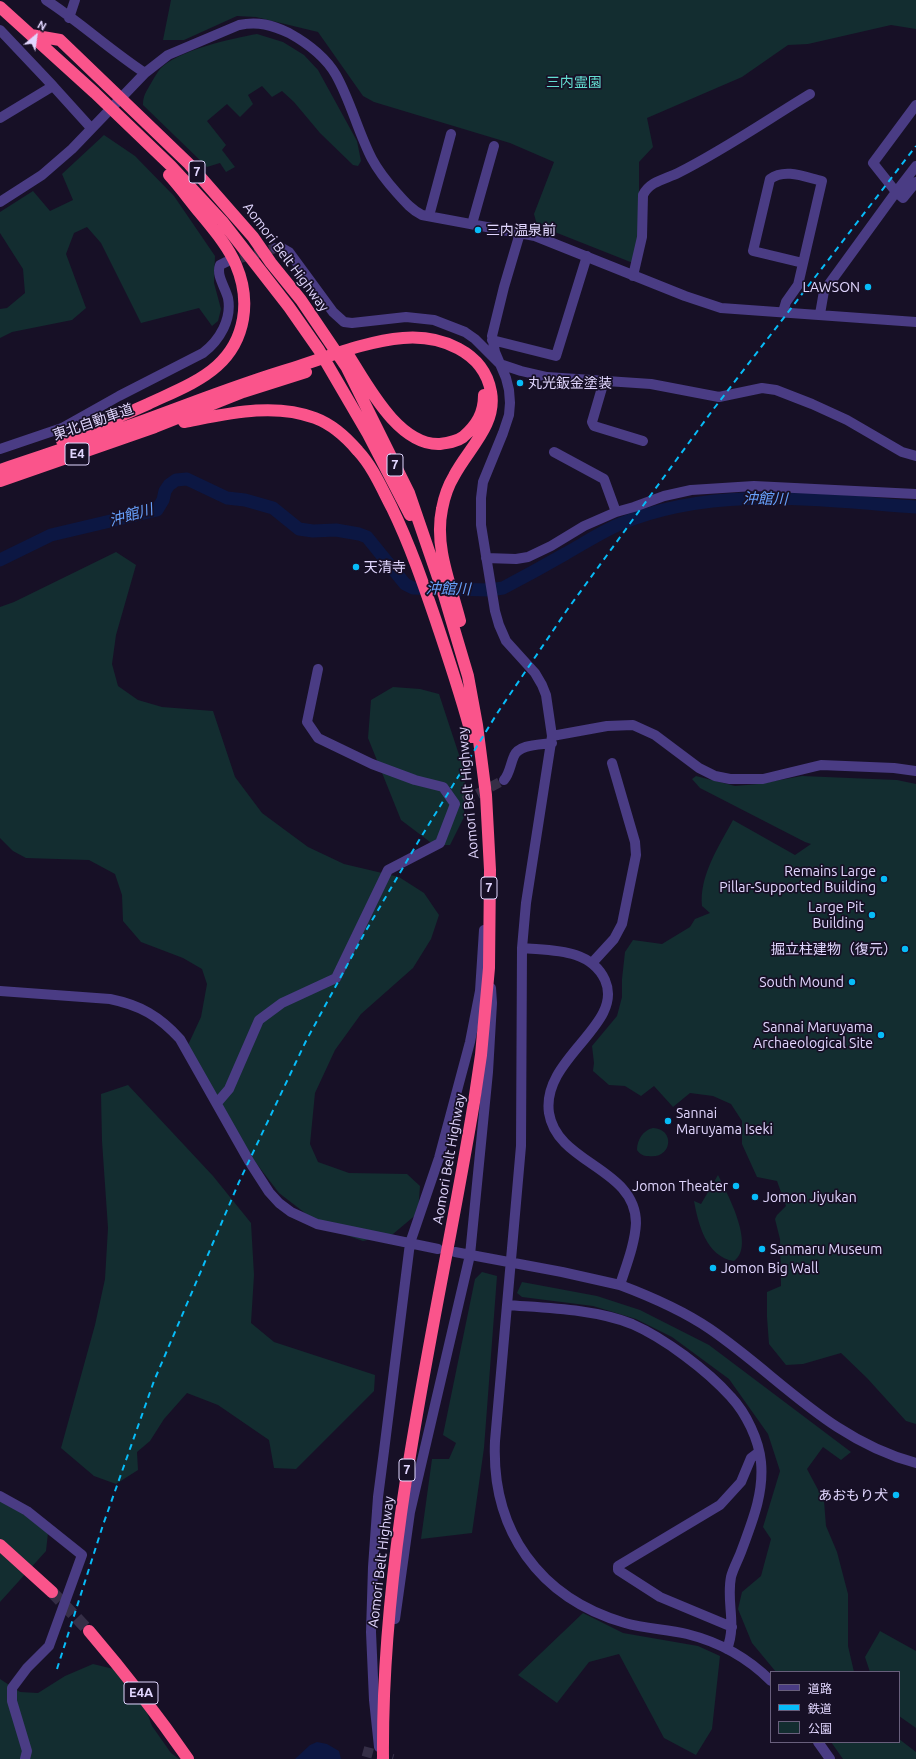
<!DOCTYPE html>
<html>
<head>
<meta charset="utf-8">
<style>
  body { margin:0 }
  #map { position:relative; width:916px; height:1759px; overflow:hidden; background:#171026; font-family:Ubuntu,"Noto Sans JP",sans-serif }
  canvas { display:block }
  .legend { position:absolute; left:770px; top:1671px; width:130px; height:72px; box-sizing:border-box; background:#171026; border:1px solid #685f7c; margin:0; padding:5px 7px; list-style:none; font-size:12px; color:#e1d6fe }
  .legend li { display:flex; align-items:center; gap:8px; height:20px }
  .legend b { width:20px; border:1px solid #685f7c }
  .north { position:absolute; left:16px; top:16px; width:40px; height:40px; -webkit-text-stroke:3px #171026; paint-order:stroke; rotate:29deg; font-size:11px; font-weight:700; line-height:16px; text-align:center; color:#e1d6fe }
  .north::after { content:''; display:block; margin:auto; width:14px; height:18px; background:#e1d6fe; clip-path:polygon(50% 0,100% 100%,50% 72%,0 100%) }
</style>
</head>
<body>
<div id="map">
<canvas width="916" height="1759"></canvas>
<ul class="legend">
<li><b style="height:5px;background:#4a3c84"></b>道路</li>
<li><b style="height:5px;background:#07bcf8"></b>鉄道</li>
<li><b style="height:11px;background:#132d30"></b>公園</li>
</ul>
<div class="north">N</div>
</div>
<script>
const g = document.querySelector('canvas').getContext('2d');
g.lineJoin = 'round';
function paint(path, color) { g.fillStyle = color; g.fill(path, 'evenodd'); }
function stroke(path, color, width, dash) { g.strokeStyle = color; g.lineWidth = width; g.lineCap = dash ? 'butt' : 'round'; g.setLineDash(dash || []); g.stroke(path); }
function write(font, color, halo, rows, align = 'center') {
  g.font = font + ' Ubuntu,"Noto Sans JP",sans-serif'; g.lineWidth = 3.5; g.setLineDash([]); g.textBaseline = 'middle'; g.strokeStyle = halo; g.fillStyle = color; for (const [text, x, y, turn = 0] of rows) {
    g.save(); g.translate(x, y); g.rotate((+turn || 0) * Math.PI / 180); g.textAlign = isNaN(turn) ? turn : align; if (halo) g.strokeText(text, 0, 0); g.fillText(text, 0, 0); g.restore();
  }
}
const green = new Path2D(`
  M171,0H916V29L891,25L808,44L788,45L742,77L647,118L653,147L639,162V239L633,263L537,225L534,214L554,162L510,143L374,102L363,96L318,32L256,17L237,16L184,40H163Z
  M257,34L283,42L304,55L318,70L357,141L361,161L358,166L353,165L320,133L294,102L282,91L272,97L262,86L248,95L253,104L240,117L227,104L207,121L226,145L222,150L235,167L226,172L220,163L207,167L143,105C143,96 146,92 150,85C153,80 156,74 160,69C176,51 233,38 257,34Z
  M104,135L135,156L174,196L215,256L214,283L221,309L218,321L212,326L199,308L141,323L101,243L87,227L74,233L66,254L86,308L72,320L12,332L0,338V309L7,308L25,293L23,269L0,233V212L33,191L50,211L73,200L62,174Z
  M116,552L136,565L116,635L112,664L118,686L138,700L162,707L213,711L235,777L262,813L308,847L344,864L399,877L424,893L439,915L431,939L413,968L361,1014L335,1050L315,1093L310,1144L318,1162L349,1173L407,1174L420,1186L418,1213L393,1234L363,1241L335,1231L314,1220L279,1193L237,1138L188,1045L201,1017L207,984L202,969L183,958L141,942L123,921L122,895L115,874L89,860L26,858L13,851L0,838V607L14,602Z
  M393,687L420,689L439,694L465,773L464,817L450,845H434L401,820L368,738L371,700Z
  M696,776L735,786L758,784L802,776L897,780L916,784V1424L906,1421L867,1378L841,1353L803,1364L786,1365L769,1344L767,1317V1292L781,1286L780,1239L775,1219L777,1215L786,1206L777,1181L757,1177L742,1144V1121L731,1104L713,1096L690,1093L673,1107L654,1086L641,1096L625,1086L609,1085L593,1071L594,1063L592,1046L617,1016L622,997V979L625,952L633,940L662,944L690,927L695,919L710,913L702,906C699,876 719,846 733,820L795,855L811,844L805,842L700,788L692,779Z
  M128,1085L213,1176L251,1223L254,1275L251,1323L274,1342L375,1375L374,1391L296,1469L274,1468L269,1440L218,1405L187,1393L164,1419L150,1441L137,1452L138,1470L116,1484L94,1476L61,1448L95,1325L105,1279L108,1228L102,1141L101,1094Z
  M653,1128C676,1129 672,1160 648,1156C643,1156 640,1154 637,1150C637,1140 643,1130 653,1128Z
  M718,1175C727,1193 756,1246 734,1261C706,1257 698,1223 694,1201L701,1204Z
  M482,1272L497,1276L484,1448L472,1533L421,1539L432,1459H449L456,1443L443,1435L475,1279Z
  M522,1282L597,1296L640,1310L709,1345L851,1452L841,1460L823,1447L807,1469L824,1501L826,1526L837,1552L848,1594V1646L854,1672H776L752,1643L738,1609L742,1592L761,1576L771,1539L763,1527L780,1471L768,1434L729,1379L672,1337L636,1319L593,1306L522,1297L517,1293Z
  M0,1496L48,1533L46,1551L0,1602Z
  M583,1613L623,1633L698,1646L720,1656L712,1729L696,1755L664,1738L619,1654L589,1662L557,1703L518,1675Z
  M880,1631L916,1651V1728L899,1716V1672H870L865,1657Z
  M93,1664L122,1671L142,1699L152,1726L171,1753L179,1759H0V1679L20,1692L38,1693L65,1676Z
  M899,1739L916,1752V1759H843L831,1742H899Z`);
const water = new Path2D(`
  M317,1742L327,1744L339,1751L341,1759H295L310,1745Z`);
const river = new Path2D(`
  M0,560L51,535L157,510L163,500L165,491L169,485L176,480L187,479L227,498L245,500L273,508L299,529L313,531L336,530L359,534L367,537L405,584L413,588L489,590L503,588C524,577 544,566 565,554C583,544 601,532 620,524C714,485 818,500 916,507`);
const minorTunnel = new Path2D(`
  M226,262L276,248
  M464,801L504,780
  M363,1751L393,1759`);
const highwayTunnel = new Path2D(`
  M52,1592L89,1631`);
const minor = new Path2D(`
  M46,0C80,22 110,50 145,73
  M69,18L75,0
  M0,30L53,86L91,128
  M916,105L873,163L896,192L916,166
  M0,118L53,86
  M0,202L42,175L72,149L145,73L168,55L239,25C258,21 272,25 289,33C307,43 325,56 336,75C351,102 358,132 372,159C379,172 388,183 397,193C405,202 412,210 422,215L535,236L685,296L721,308L916,322
  M429,216L451,134
  M472,224L494,146
  M520,233L504,287L492,336L495,352L506,378L509,390L510,403L509,415L503,433L483,482L481,498V525L495,611L499,625L506,641L535,673L542,685L546,695L552,736L526,903L522,948L521,1146L495,1441C491,1530 539,1598 625,1623C645,1629 667,1629 687,1634C719,1642 748,1658 771,1681
  M276,248H282L289,252L333,312L344,322L352,323L406,317L434,320L465,332L475,339L500,364L521,371L547,377L651,384L719,397L762,388L776,390L812,404L847,420L902,452L916,456
  M633,276L642,237L643,195C650,181 666,179 678,173C724,150 767,120 810,94
  M783,312L786,302L798,285L822,181C805,177 785,168 770,179L753,251L803,263
  M820,314L824,291L896,192L903,198L916,182
  M492,340L556,356L587,256
  M604,381L592,422L594,426L643,441
  M0,449L62,428L119,396L203,353C220,340 232,319 228,298C225,287 216,275 220,265L226,262
  M554,452L604,479L616,512
  M486,558L516,559L528,557L551,546L584,526L616,512L634,507L664,496L691,490L754,486L916,494
  M552,736L607,726L633,725L655,735L699,768L715,776L730,779H763L821,765L894,768L916,771
  M504,780C510,773 510,765 514,756C519,744 540,745 552,743
  M522,948C551,951 590,948 605,980C625,1025 541,1058 549,1113C557,1164 636,1168 636,1223C635,1244 626,1266 620,1285C652,1297 682,1310 710,1329C780,1377 830,1440 916,1463
  M592,963L614,939L622,924L636,855L635,842L612,763
  M0,991L110,999C140,1005 159,1016 180,1039L249,1161L269,1192L279,1203L291,1212L317,1224L438,1249
  M217,1103L229,1089L259,1020L282,1003L336,978L388,870L440,843L455,804L443,787L415,780L372,764L318,738L307,722L318,669
  M455,1252L562,1272L620,1285
  M507,1305C546,1308 595,1309 632,1324C664,1338 707,1370 731,1397C746,1413 759,1440 761,1462C764,1494 752,1522 741,1552C738,1560 733,1569 731,1577C726,1602 737,1624 727,1649
  M0,1496L27,1511L82,1555L49,1646L27,1668L12,1688V1701L27,1751L25,1759
  M395,1619L410,1512L470,1255L488,1072L492,1003L491,988
  M732,1627L660,1597L618,1570V1566L720,1505L741,1482L751,1458L759,1452
  M818,1742L830,1759
  M379,1747L374,1700L371,1632L373,1567L378,1497L384,1451L410,1243L439,1158L470,1042L480,991L484,930`);
const highway = new Path2D(`
  M0,7L95,93L171,166L222,221L289,307L319,350L368,434L410,515
  M31,35L60,40L189,164L253,237L271,263L301,300L347,368L409,493L444,595L468,676L477,725L486,795L490,870L489,968L481,1055L474,1102C438,1321 381,1536 383,1759
  M347,353C367,384 398,446 440,444C448,443 456,442 463,437C477,425 484,413 484,395
  M184,422C226,414 273,402 315,418C331,424 347,438 358,451C373,467 382,489 392,508C410,545 423,583 436,621C449,660 462,698 472,737
  M62,441C90,429 119,417 148,404C171,393 198,383 217,366C246,340 251,300 236,265C228,246 213,229 200,213C190,201 180,187 169,175
  M0,470C41,456 82,443 123,428C180,408 235,385 293,368C328,357 366,341 403,338C440,335 484,351 491,392C497,425 468,449 454,476C448,486 444,498 442,509C434,547 451,585 460,621
  M0,481L155,427L243,392L306,372
  M0,1545L52,1592
  M89,1631C124,1672 157,1714 188,1759`);
const rail = new Path2D(`
  M57,1669L103,1525L154,1381L239,1182L306,1041L364,934L418,842L498,712L567,610L712,411L916,146`);
const markers = [
  [478,230,4,"#07bcf8"],
  [868,287,4,"#07bcf8"],
  [520,383,4,"#07bcf8"],
  [356,567,4,"#07bcf8"],
  [884,879,4,"#07bcf8"],
  [872,915,4,"#07bcf8"],
  [905,949,4,"#07bcf8"],
  [852,982,4,"#07bcf8"],
  [881,1035,4,"#07bcf8"],
  [668,1121,4,"#07bcf8"],
  [736,1186,4,"#07bcf8"],
  [755,1197,4,"#07bcf8"],
  [762,1249,4,"#07bcf8"],
  [713,1268,4,"#07bcf8"],
  [896,1495,4,"#07bcf8"]
];
const shields = [
  [197,172,16],
  [77,454,24],
  [395,465,16],
  [489,888,16],
  [407,1470,16],
  [141,1693,34]
];
const shieldNames = [
  ["7",197,172],
  ["E4",77,454],
  ["7",395,465],
  ["7",489,888],
  ["7",407,1470],
  ["E4A",141,1693]
];
const parkNames = [
  ["三内霊園",574,82]
];
const poiNames = [
  ["三内温泉前",486,230,"left"],
  ["LAWSON",860,287],
  ["丸光鈑金塗装",528,383,"left"],
  ["天清寺",364,567,"left"],
  ["Remains Large",876,871],
  ["Pillar-Supported Building",876,887],
  ["Large Pit",864,907],
  ["Building",864,923],
  ["掘立柱建物（復元）",897,949],
  ["South Mound",844,982],
  ["Sannai Maruyama",873,1027],
  ["Archaeological Site",873,1043],
  ["Sannai",676,1113,"left"],
  ["Maruyama Iseki",676,1129,"left"],
  ["Jomon Theater",728,1186],
  ["Jomon Jiyukan",763,1197,"left"],
  ["Sanmaru Museum",770,1249,"left"],
  ["Jomon Big Wall",721,1268,"left"],
  ["あおもり犬",888,1495]
];
const streetNames = [
  ["Aomori Belt Highway",286,257,53],
  ["東北自動車道",93,422,-19],
  ["Aomori Belt Highway",468,793,-95],
  ["Aomori Belt Highway",449,1159,-80],
  ["Aomori Belt Highway",381,1562,-83]
];
const waterNames = [
  ["沖館川",765,499,1],
  ["沖館川",131,515,-16],
  ["沖館川",448,589,1]
];
paint(green, '#132d30');
paint(water, '#0c1743');
stroke(river, '#0c1743', 13);
stroke(minorTunnel, '#352e46', 10, [10, 5]);
stroke(highwayTunnel, '#352e46', 12, [12, 6]);
stroke(minor, '#4a3c84', 10);
stroke(highway, '#fa548b', 12);
stroke(rail, '#07bcf8', 2, [6, 5]);
for (const [x, y, r, color] of markers) { const dot = new Path2D(); dot.arc(x, y, r, 0, 2 * Math.PI); g.fillStyle = color; g.fill(dot); stroke(dot, '#171026', 1.5); }
for (const [x, y, w] of shields) { const box = new Path2D(); box.roundRect(x - w / 2, y - 11, w, 22, 3); g.fillStyle = '#171026'; g.fill(box); stroke(box, '#e1d6fe', 1); }
write('bold 13px', '#e1d6fe', null, shieldNames);
write('14px', '#63ddd1', '#171026', parkNames);
write('14px', '#e1d6fe', '#171026', poiNames, 'right');
write('14px', '#e1d6fe', '#171026', streetNames);
write('italic 15px', '#67a0fb', '#171026', waterNames);
</script>
</body>
</html>
